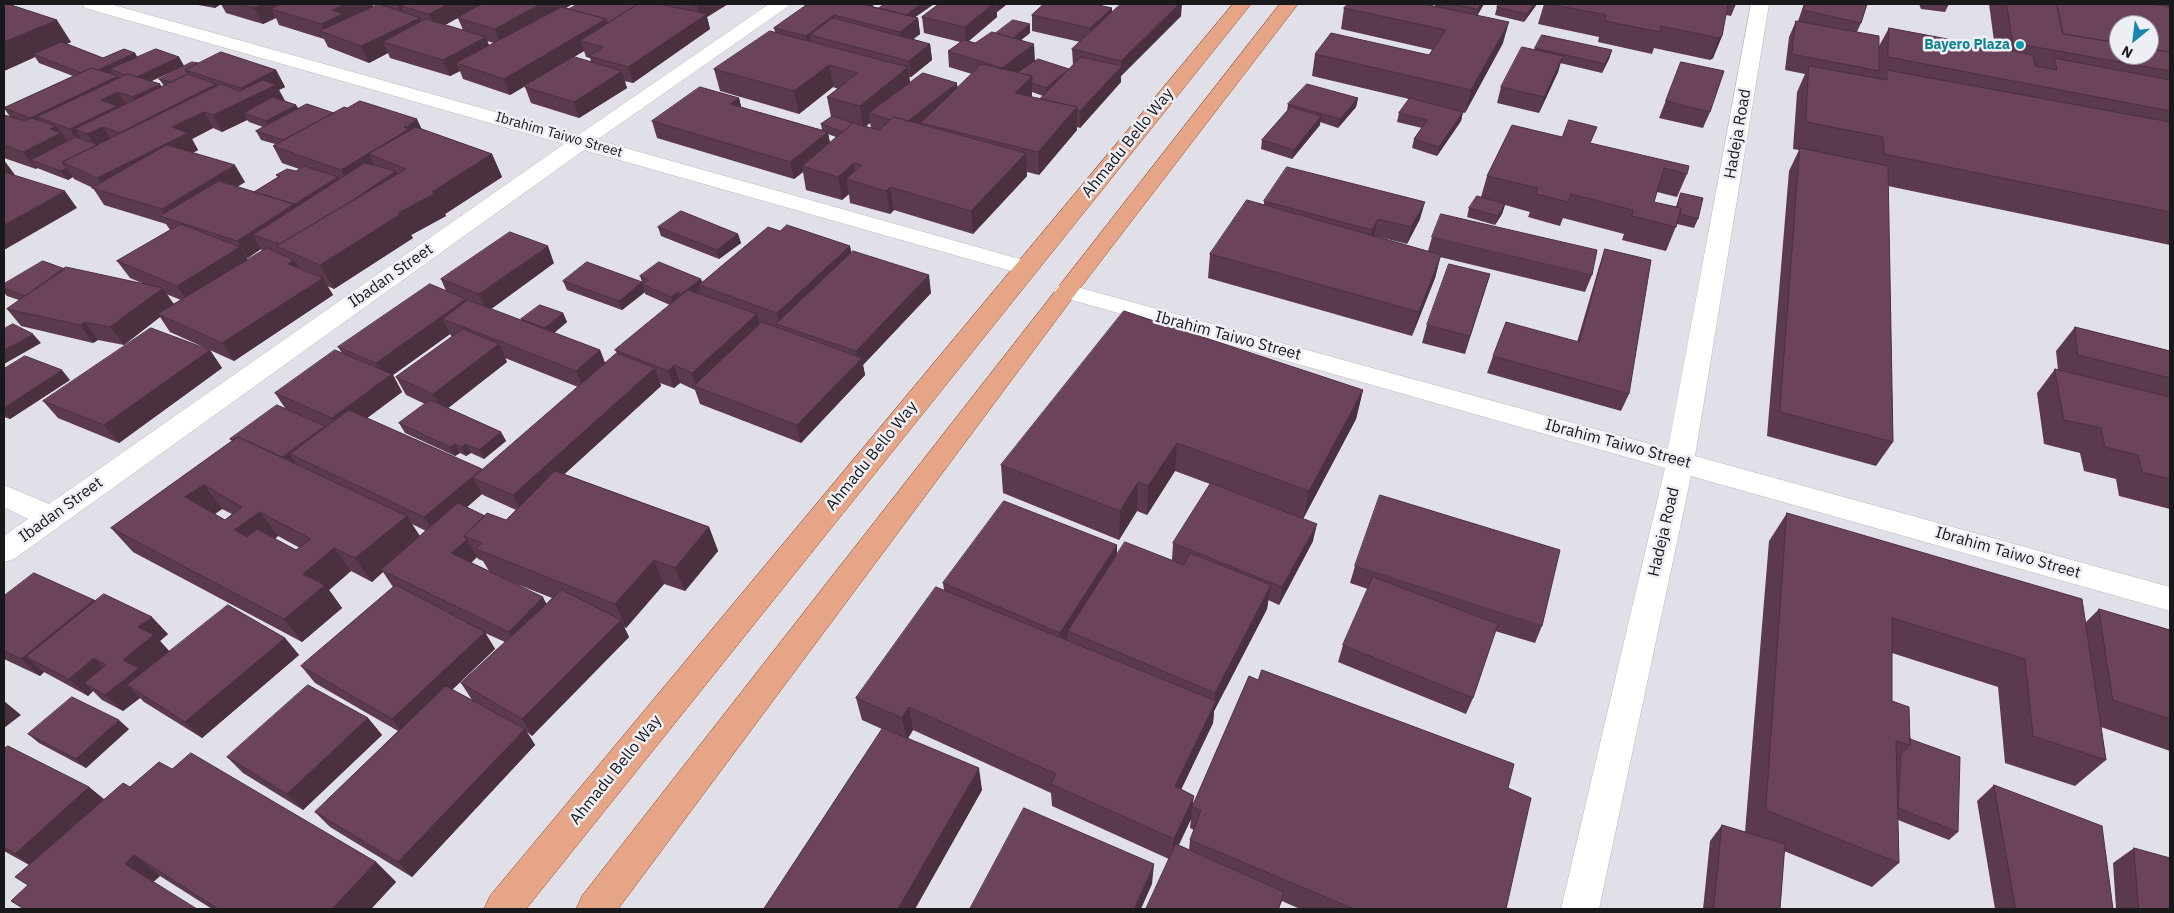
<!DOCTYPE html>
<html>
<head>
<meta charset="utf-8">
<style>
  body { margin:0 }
  #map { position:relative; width:2174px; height:913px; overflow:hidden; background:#e1e0e8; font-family:"IBM Plex Sans",sans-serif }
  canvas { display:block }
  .frame { position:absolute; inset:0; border:5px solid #19191c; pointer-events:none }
  .north { position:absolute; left:2109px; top:15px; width:50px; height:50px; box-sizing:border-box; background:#eeeef5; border:1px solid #99999e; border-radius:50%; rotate:209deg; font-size:14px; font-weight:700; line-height:20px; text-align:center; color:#19191c }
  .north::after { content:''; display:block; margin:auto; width:18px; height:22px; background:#1787ad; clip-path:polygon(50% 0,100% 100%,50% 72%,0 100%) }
</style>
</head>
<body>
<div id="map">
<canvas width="2174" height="913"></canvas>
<div class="frame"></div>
<div class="north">N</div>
</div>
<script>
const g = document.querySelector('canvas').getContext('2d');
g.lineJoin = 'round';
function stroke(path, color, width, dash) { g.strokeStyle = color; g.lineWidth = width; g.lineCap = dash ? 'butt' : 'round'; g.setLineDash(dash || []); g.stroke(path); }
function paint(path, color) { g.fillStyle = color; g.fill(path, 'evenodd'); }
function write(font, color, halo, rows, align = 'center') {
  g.font = font + ' "IBM Plex Sans",sans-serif'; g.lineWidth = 5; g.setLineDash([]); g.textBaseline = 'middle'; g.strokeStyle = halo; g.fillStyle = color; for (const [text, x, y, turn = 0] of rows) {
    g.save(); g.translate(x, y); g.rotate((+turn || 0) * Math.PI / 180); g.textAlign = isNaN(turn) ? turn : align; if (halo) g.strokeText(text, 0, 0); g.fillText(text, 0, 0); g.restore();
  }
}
const minor = new Path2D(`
  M82,4H110L578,135L769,4H789L786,8L597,140L1034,263L1038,268L1034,273L1026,275L1018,273L584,150L14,559L4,562V536L28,519L4,507V485L49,504L564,144L85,8Z
  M1751,4H1769L1695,456L2170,587V611L1691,476L1599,909H1561L1665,468L1058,296L1054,291L1058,286L1066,284L1668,449Z`);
const primary = new Path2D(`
  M1233,4H1251L526,909H484L490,896Z
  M1280,4H1298L1074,296L618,909H576L582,896Z`);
const wall = new Path2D(`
  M193,4H372L373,7L378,5L377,4H483L445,25L463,30L458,18L571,5L566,8L569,9L636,5L638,4H728L707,17L710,29L633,83L624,81L627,88L579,118L531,103L525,87L591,62L590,58L586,57L584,51L510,95L463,79L460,71L450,76L390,58L388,53L369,63L328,47L324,39L279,25L276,18L263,24L226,13L221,4L215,8ZM487,41L494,43L489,46Z
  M808,4H875L872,6L879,8L885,4H934L915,17L918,18L920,34L913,39L930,44L932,60L911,77H909L910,82L958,88L972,74L949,67L948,51L960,42L924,33L922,17L939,4H1007L997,12V17L969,41L975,43L996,33L1030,24V33L1021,40L1035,61L1018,73H1020L1069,69L1073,65L1072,49L1080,42L1032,31V15L1044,4H1043H1094L1112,8V13L1181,16L1121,76V82L1080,128L1077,127V130L1039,175L1027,172V176L973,234L894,210L890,214L850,203L849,194L842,200L806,190L803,172L794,179L657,138L652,121L739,98L741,107L822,130L821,124L831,117L827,97L838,89L833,87L799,114L720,91L714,69L775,32L774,28ZM1032,92L1043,96L1040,99L1032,97ZM870,123L871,128L866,126ZM828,134L836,137L830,143Z
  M1435,4H1484L1477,15L1503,43L1465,113L1461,112H1463L1461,121L1437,156L1412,148L1414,139L1422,128L1397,122L1399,113L1409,99L1312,76L1315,54L1429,55L1433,50L1341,29L1344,8L1435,6Z
  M1499,4H1537L1524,22L1495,15L1497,7Z
  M1544,4H1736L1731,16L1726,15L1722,36L1713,58L1710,60L1654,48L1652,54L1598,42L1599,37L1538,24Z
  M1804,4H1867L1861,23L1857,32L1879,46L1889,28L1995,48L1989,4H2170V245L1888,186L1893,442L1876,466L1767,436L1789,171L1799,150L1793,149L1797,92L1805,74L1785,70L1789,37L1796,21H1798Z
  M1919,4H1949L1945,12L1921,9Z
  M4,6L71,42L66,44L103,58L135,53L137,57H179L184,66L151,81L160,84L161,87L164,86L159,79L198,63L276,70L285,87L279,90L285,101L296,105L298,108L334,113L422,129L492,154L502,177L445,214L446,216L411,235L413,238L334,289L327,286L333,295L234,361L170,332L160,317L124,345L98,340L93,343L21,326L7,309L19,300L7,296L4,293V284L65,268L144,284L130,278L117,261L170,230L166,224L104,205L93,188L74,179L73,177L68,180L37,168L36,169L4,158V115L10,117L4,108L73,76L39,63L35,57L4,71ZM247,120L249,122L263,127L256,131L261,140L275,144L273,146L282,163L299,169L296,171L276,175L278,177L254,192L237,187L245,182L193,153L198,150L192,139L213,128L222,132ZM261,249L262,251L248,260L247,258H248ZM166,294L181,300L174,304Z
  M1535,48L1612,50L1609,59L1602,73L1560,63L1558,72L1539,113L1497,103L1501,87Z
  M1681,62L1710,112L1703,128L1659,118Z
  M1358,98L1356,107L1338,128L1320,122V125L1292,159L1261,149L1262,140L1287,111L1288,104Z
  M1591,143L1687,174L1677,197L1657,192L1654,202L1676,207L1681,193L1698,219L1694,228L1677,224L1666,251L1622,240L1624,234L1563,218L1560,226L1528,217L1530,212L1505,205L1502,214L1495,225L1467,217L1469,208L1481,197L1487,176Z
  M1264,201L1420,219L1407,244L1375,236L1428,251L1432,237L1592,275L1585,292L1440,257L1435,278L1412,336L1208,278L1210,254L1264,205Z
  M658,227L738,234L741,243L719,259L661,236Z
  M780,231L850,246L851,253L931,293L863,365L865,375L801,443L700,404L695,390L680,383L674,388L660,383L661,386L564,474L709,527L718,551L685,591L664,584L626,628L624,627L629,637L532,736L527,732L535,745L412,877L330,827L315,812L398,731L315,683L301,666L393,587L383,572L372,582L351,571L329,590L342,608L302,642L133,552L111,528L232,441L230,439L285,408L275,393L342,353L338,347L446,291L441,279L554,263L491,309L522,321L521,319L563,313L567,322L554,333L600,350L605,363L617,353L615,350L670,305L645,294V292L622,310L567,290L563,281L642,282L640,276L701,279L702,282ZM450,334L452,337L396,377L406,395L425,404L399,423L405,433L455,456L460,453L466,456L471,453L484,459L506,441L501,432L448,408L507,362L505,358L578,387L482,470L367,418L402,392L393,375ZM482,494L483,495L516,510L506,520L485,516L467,507ZM222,509L232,514L225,520L215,514ZM412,524L426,531L420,536ZM278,536L300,548L296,550L275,539ZM477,557L478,559L483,561L489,571L471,563ZM506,580L552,598L546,604ZM485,633L505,642L461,683L472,700L452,690L495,649Z
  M1605,249L1629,394L1621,411L1487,373L1493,356L1577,342L1599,267Z
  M1490,274L1465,354L1422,343L1427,325Z
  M2075,327L2170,351V509L2119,496L2116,479L2084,471L2080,453L2044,444L2037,393L2055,369L2058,370L2056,351Z
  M210,350L222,368L119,443L58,418L43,401Z
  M4,369L70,380L10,419L4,417Z
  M1363,390L1356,419L1303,519L1313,541L1279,605L1268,600L1267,609L1214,711L1213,723L1181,790L1193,805L1508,788L1506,909H1300L1282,901L1279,909H1146L1169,859L1052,806L1051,793L913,730L908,738L982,790L915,909H764L882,729L862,720L856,698L944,590L943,583L1117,545V555L1172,560L1173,543L1210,484L1175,471L1147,515L1137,511L1119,540L1003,493L1001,465ZM1191,819L1190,828L1194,830L1190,840L1189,850L1179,845Z
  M1787,513L2085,623L2099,609L2170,630V751L2101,727L2106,760L2075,786L2005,763L1998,687L1892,653V701L1958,832L1949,840L1898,820L1899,863L1872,887L1784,851L1780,909H1703L1710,841L1722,825L1745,832L1769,541Z
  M1355,566L1542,626L1535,643L1495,631L1473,698L1466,714L1338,662L1343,645L1368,589L1350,583Z
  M4,596L94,600L96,601L168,634L160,641L169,651L285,638L299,655L202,738L144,702L140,698L123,711L102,700L93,691L88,696L44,672L40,676L4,659Z
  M368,718L382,735L303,810L243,773L227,757Z
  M129,729L86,768L39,743L28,734Z
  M4,749L89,787L104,799L130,787L172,769L376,862L396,882L371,909H212L160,876L153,882L28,886L29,865L4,851Z
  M1994,785L2113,909H1995L1977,801Z
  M2134,848L2170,909H2116L2113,863Z`);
const shadedWall = new Path2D(`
  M212,4H221L215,8Z
  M264,4H305L271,9L276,18L263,24L254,8Z
  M345,4H372L374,9L325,33L321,24L332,10Z
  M398,4H435L401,6L406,19L404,20L397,5Z
  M448,4H483L436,30L429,14Z
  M540,4H571V5L501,45L495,29Z
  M700,4H728L707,17L710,29L633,83L628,67L700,18L697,6Z
  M860,4H875L862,14Z
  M921,4H934L904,25L903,17Z
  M993,4H996L997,17L966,43L965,27Z
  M997,4H1007L997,12Z
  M1179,4H1182L1181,16L1121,76V82L1080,128V111L1121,67V61Z
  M1481,4H1484L1476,18L1478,9Z
  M1534,4H1537L1524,22L1527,14Z
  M1112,8L1111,24L1090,44V28Z
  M834,15L837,31L810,35L812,49L809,52L806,36Z
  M420,18L427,34L383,42L388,53L369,63L361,46Z
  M918,18L920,34L902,48L900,32Z
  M606,19L611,35L580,41L584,51L510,95L504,79Z
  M57,20L71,42L38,56L33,54L35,57L4,71V42Z
  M1509,22L1503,43L1465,113L1471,90Z
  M1030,24V33L1011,48V40Z
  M1722,36L1713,58L1710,60L1719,38Z
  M486,37L492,53L456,63L460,71L450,76L443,60Z
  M930,44L932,60L911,77L909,61Z
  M1034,44L1035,61L1003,84L1002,68Z
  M1612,50L1609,59L1602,73L1605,64Z
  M135,53L140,62L110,69L113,74L92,84L86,75Z
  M1563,56L1558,72L1539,113L1544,97Z
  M179,57L184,66L139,87L133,78Z
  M829,65L833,87L799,114L794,91Z
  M908,67L911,89L869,113L870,123L863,129L860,106Z
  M1069,69L1046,97V88Z
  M276,70L285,87L279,90L285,101L244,113L247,120L222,132L213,115L247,99L241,88Z
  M622,71L627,88L579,118L574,102Z
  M118,76L128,93L118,92L129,108L103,127L114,144L99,151L87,134L75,129L85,144L81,146L70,129L37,117L48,132L30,118Z
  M1032,76V98L1015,93Z
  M957,83L959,99L921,123L922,128L904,124Z
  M160,84L170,101L144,113L133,97Z
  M216,84L226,100L204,112L213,128L192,139L198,150L112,194L107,192L97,178L130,150L119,133Z
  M739,98L743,114L730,104Z
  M1358,98L1356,107L1338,128L1340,119Z
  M296,105L301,114L271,130L266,121Z
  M1077,107V130L1039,175L1038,152Z
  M1463,112L1461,121L1437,156L1439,147Z
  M1321,116L1320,125L1292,159L1294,150Z
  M417,119L425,136L369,154L377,171L349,187L341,170Z
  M56,126L73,149L31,160L37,168L36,169L23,152L50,129Z
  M828,132L831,149L802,166L803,172L794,179L790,162Z
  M1026,153L1027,176L973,234L971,211Z
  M492,154L502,177L445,214L446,216L411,235L413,238L334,289L320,265L398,213Z
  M4,160L15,175L4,181Z
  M854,163L857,183L846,179L849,194L842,200L838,177Z
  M235,165L245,182L179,222L168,218L162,209Z
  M66,168L73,177L68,180L61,171Z
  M396,171L404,188L286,246Z
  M338,177L343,186L253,235L261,249L248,258L237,241Z
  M890,187L894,210L890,214L886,191Z
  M65,191L77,208L4,250V225Z
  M1425,202L1420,219L1407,244L1411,227Z
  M1505,204L1502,214L1495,225L1498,216Z
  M1378,219L1374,236L1368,247L1372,230Z
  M738,234L741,243L719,259L717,250Z
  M548,246L554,263L487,312L479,294Z
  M850,246L853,263L780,325L777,313Z
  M240,247L251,265L189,303L177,286Z
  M1441,255L1435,278L1412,336L1419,312Z
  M294,260L304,277L288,264Z
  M929,275L931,293L863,365L865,375L801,443L797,425L858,362L856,351Z
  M323,278L333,295L234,361L222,343Z
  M701,279L703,287L699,285L700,291L684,303L681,294Z
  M642,282L645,292L622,310L619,301Z
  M163,288L175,306L158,314L160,317L124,345L110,327Z
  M678,292L681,302L674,307L671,297Z
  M466,299L474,316L443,319L450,334L393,375L402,392L343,436L332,418L385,379L376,363Z
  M563,313L567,322L549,337L545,328Z
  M757,314L761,332L696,387L692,373Z
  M85,322L98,340L93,343L80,325Z
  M33,334L41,343L4,364V350Z
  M499,344L507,362L443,412L433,394Z
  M210,350L222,368L119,443L104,425Z
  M600,350L607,368L583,389L576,371Z
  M674,365L680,383L674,388L668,371Z
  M655,368L661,386L522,513L513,495Z
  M62,370L70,380L10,419L4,412V408Z
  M1363,390L1356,419L1303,519L1309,491Z
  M325,426L331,435L290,454L295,462L284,470L278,461Z
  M501,432L506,441L484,459L479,450Z
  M1177,443L1175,471L1147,515L1148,486Z
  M455,444L460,453L455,456L450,447Z
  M466,444L471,453L466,456L461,447Z
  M482,469L490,485L473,478L482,494L435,535L424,517Z
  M1138,482L1137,511L1119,540L1120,511Z
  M204,485L222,509L204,521L185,497Z
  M260,512L278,536L254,554L235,530Z
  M407,516L422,540L381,570L383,572L372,582L355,558Z
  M1317,524L1313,541L1279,605L1282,587Z
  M709,527L718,551L685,591L675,568Z
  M467,540L477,557L462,571L451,553Z
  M1117,545V563L1068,631V637L1061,650L1060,633Z
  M334,548L351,571L329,590L342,608L302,642L284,619L303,574Z
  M654,560L664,584L626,628L615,604Z
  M1271,585L1267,609L1214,711L1213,723L1172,808L1175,786L1213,706L1215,693Z
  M543,597L552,615L519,649L509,632Z
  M94,600L111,617L26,657L44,672L40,676L21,659Z
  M152,617L168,634L160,641L170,652L127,685L140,698L123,711L105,695L138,627Z
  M621,620L629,637L532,736L522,719Z
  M485,632L495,649L404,735L392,719Z
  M285,638L299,655L202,738L185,722Z
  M94,658L112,675L84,683L93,691L88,696L69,679Z
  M4,701L21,715L4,728Z
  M909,707L913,730L907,740L902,718Z
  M368,718L382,735L303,810L287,794Z
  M119,720L129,729L86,768L76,759Z
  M525,729L535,745L412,877L398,862Z
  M979,768L982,790L915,909H898Z
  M89,787L108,803L37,869L15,854Z
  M1194,796L1191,819L1171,860L1174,839Z
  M134,855L160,876L151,884L125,864Z
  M376,862L396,882L371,909H332Z
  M1154,864L1152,884L1141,909H1134Z`);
const building = new Path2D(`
  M8,4L57,20L4,42V6Z
  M238,4H264L254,8Z
  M282,4H345L332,10L343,14L321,24L271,9Z
  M379,4L420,18L361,46L320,31Z
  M406,4H448L429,14L401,6Z
  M485,4H540L495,29L458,18Z
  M578,4H631L636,5L608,23L606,19L569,9Z
  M638,4H659L707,14L628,67L589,56L603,47L580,41Z
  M689,4H700L697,6Z
  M808,4H861L918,18L900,32L834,15L806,36L774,28Z
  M885,4H921L906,15L879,8Z
  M939,4H993L965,27L922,17Z
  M1044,4H1094L1112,8L1090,28L1032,15Z
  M1121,4H1179L1121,61L1072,49Z
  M1348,4H1424L1509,22L1471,90L1315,54L1331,33L1429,55L1446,30L1344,8Z
  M1451,4H1481L1478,9Z
  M1499,4H1534L1527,14L1497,7Z
  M1548,4H1728L1722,36L1719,38L1661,26L1660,32L1605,21L1606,15Z
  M1805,4H1867L1861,23L1803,10Z
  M2007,4H2057L2063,34L2119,43V55H2149V49L2170,52V71L2013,43Z
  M2057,4H2153L2170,7V52L2149,49V25H2119V43L2063,34Z
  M562,7L606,19L504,79L456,63Z
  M833,18L930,44L909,61L810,35Z
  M426,19L486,37L443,60L383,42Z
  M1013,20L1030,24L1013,38L996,33Z
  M1796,21L1879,36V71L1792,54Z
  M1889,28L2033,55L2035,66L2057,70L2054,58L2170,80V111L1888,57Z
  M770,31L908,67L860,106L827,97L858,73L829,65L794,91L714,69Z
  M992,32L1034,44L1002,68L948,51L964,40L975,43Z
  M1542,35L1612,50L1605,64L1535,48Z
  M62,42L103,58L124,49L135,53L98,70L92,68L81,73L33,54Z
  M1522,47L1563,56L1544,97L1501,87Z
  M156,49L179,57L137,77L128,74L125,75L110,69Z
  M221,52L276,70L241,88L185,70Z
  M575,57L622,71L574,102L525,87Z
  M1081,57L1122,66L1080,111L1077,110V107L1040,99Z
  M1038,59L1069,69L1046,88L1032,83V76L1020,73Z
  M192,62L198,63L185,70L188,74L172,82L159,79Z
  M1681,62L1724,71L1710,112L1666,101Z
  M982,64L1032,76L1015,93L1077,107L1038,152L921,123Z
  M1809,66L1887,80V70L2170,122V212L1884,154L1883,137L1806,122Z
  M92,68L118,76L30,118L4,108Z
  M923,73L957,83L908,121L894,117L891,120L869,113Z
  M128,74L160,84L133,97L118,92L101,100L117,106L70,129L37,117Z
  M188,74L216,84L119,133L103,127L87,134L75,129Z
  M263,80L276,85L213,115L204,112L172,127L188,133L97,178L62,162L221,84L239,91Z
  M1307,84L1358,98L1340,119L1288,104Z
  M700,87L739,98L730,104L828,132L790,162L652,121Z
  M273,97L296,105L266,121L244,113Z
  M1410,98L1463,112L1439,147L1414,139L1427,120L1399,113Z
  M360,101L417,119L404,127L409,129L341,170L273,146L344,107L347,108Z
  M307,104L334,113L283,140L256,131Z
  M1291,107L1321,116L1294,150L1262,140Z
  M4,115L25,121L31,118L56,126L50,129L61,133L23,152L4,145Z
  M833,116L853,123L843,132L821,124Z
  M894,117L1026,153L971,211L890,187L886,191L846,179L862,165L854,163L838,177L802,166L853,123L879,130Z
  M1569,120L1597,127L1590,143L1689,166L1687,174L1664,168L1654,202L1681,208L1676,227L1632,216L1633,210L1571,194L1568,202L1536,194L1538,188L1487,176L1512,125L1562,137Z
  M416,127L492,154L432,192L436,193L398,213L401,214L320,265L276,246L406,169L369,154Z
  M76,137L98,145L62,162L66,168L61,171L31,160Z
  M167,145L235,165L162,209L92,188Z
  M1800,148L1888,166L1893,442L1780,412Z
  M365,163L396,171L350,202L280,244L253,235Z
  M304,166L338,177L288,208L294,204L254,192L280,176L276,175L287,169L296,171Z
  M1287,167L1425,202L1411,227L1378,219L1372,230L1264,201Z
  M4,172L65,191L4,225Z
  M219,181L294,204L237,241L160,216Z
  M1681,193L1703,198L1698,219L1680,214L1681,208L1677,207Z
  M1477,196L1505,204L1498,216L1469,208Z
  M1247,200L1441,255L1419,312L1210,254Z
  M681,211L738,234L717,250L658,227Z
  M1441,214L1597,250L1592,275L1432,237Z
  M181,224L240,247L177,286L117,261Z
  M787,225L850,246L777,313L699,285L768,227L780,231Z
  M510,232L548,246L479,294L441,279Z
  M267,248L294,260L288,264L323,278L222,343L158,314Z
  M1605,249L1651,260L1629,394L1493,356L1506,322L1579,342Z
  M853,251L929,275L856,351L776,324Z
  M43,261L65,269L25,296L4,288V284Z
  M587,262L642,282L619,301L563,281Z
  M659,262L701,279L681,294L678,292L671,297L642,284L649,280L640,276Z
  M1449,264L1490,274L1470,336L1427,325Z
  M66,267L163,288L110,327L85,322L80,325L7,309Z
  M430,284L466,299L376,363L338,347Z
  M688,290L757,314L692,373L674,365L668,371L615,350Z
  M468,300L600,350L576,371L443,319Z
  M540,305L563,313L545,328L521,319Z
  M1124,311L1363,390L1309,491L1177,443L1148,486L1138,482L1120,511L1001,465Z
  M762,322L862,358L797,425L694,386Z
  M13,324L33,334L4,350V329Z
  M2075,327L2170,351V378L2078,355Z
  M151,328L210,350L104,425L43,401Z
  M463,329L499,344L433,394L396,377Z
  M335,350L392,374L332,418L275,393Z
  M617,353L655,368L513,495L473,478Z
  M25,356L62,370L4,408V369Z
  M2055,369L2170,397V479L2142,472L2138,455L2105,447L2101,428L2064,420Z
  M430,400L501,432L479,450L466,444L461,447L455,444L450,447L399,423Z
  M277,405L325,426L282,457L238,437L233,440L230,439Z
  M349,410L482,469L424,517L290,454Z
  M238,437L407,516L355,558L334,548L303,574L325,585L284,619L111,528ZM204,485L242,507L225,520L185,497ZM260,512L311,539L296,550L257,529L247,537L235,530Z
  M555,471L709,527L675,568L654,560L615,604L476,549L482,543L464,536L487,513L506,520Z
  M1211,483L1317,524L1282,587L1173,543Z
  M1380,495L1560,550L1542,626L1355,566Z
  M1004,501L1117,545L1060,633L943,583Z
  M458,503L485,516L464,536L467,540L451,553L543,597L509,632L381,570Z
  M1787,513L2082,599L2106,760L2033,736L2025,659L1892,618V701L1909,707L1910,745L1896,741L1899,863L1766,810Z
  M1125,542L1184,565L1190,553L1271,585L1215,693L1068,631Z
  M34,573L94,600L21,659L4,651V596Z
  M1373,577L1498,624L1473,698L1343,645Z
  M396,585L485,632L392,719L301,666Z
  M936,587L1216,701L1175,786L1194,796L1174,839L1051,784L1056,774L909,707L902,718L856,698Z
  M562,590L621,620L522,719L461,683Z
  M104,594L152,617L138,627L154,635L123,660L139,668L105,695L84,683L106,665L94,658L69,679L26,657Z
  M228,605L285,638L185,722L127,685Z
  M2099,609L2170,630V719L2113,700Z
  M1262,670L1514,764L1508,788L1531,798L1506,909H1354L1190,840L1201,810L1192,807L1249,676L1258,680Z
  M308,685L368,718L287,794L227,757Z
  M446,686L525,729L398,862L315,812Z
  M72,697L119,720L76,759L28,734Z
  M883,728L979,768L898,909H764Z
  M1910,739L1960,757L1958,832L1898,808L1901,754L1910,745Z
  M8,746L89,787L15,854L4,847V749Z
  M191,753L376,862L332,909H218L134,855L125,864L197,909H24L11,901L28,885L15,877L123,783L130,787L159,762L172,769Z
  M1994,785L2102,826L2113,909H2016Z
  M1024,808L1154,864L1134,909H970Z
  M1722,825L1785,844L1780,909H1714Z
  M1176,844L1284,892L1278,909H1146Z
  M2134,848L2170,858V909H2139Z`);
const markers = [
  [2020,45,5,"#0f9aa8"]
];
const farCulturenames = [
  ["Bayero Plaza",2010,45]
];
const farStreetnames = [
  ["Ibrahim Taiwo Street",559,135,16]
];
const streetNames = [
  ["Hadeja Road",1738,134,-80],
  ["Ahmadu Bello Way",1128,143,-51],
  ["Ibadan Street",391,276,-35],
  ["Ibrahim Taiwo Street",1228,336,15],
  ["Ibrahim Taiwo Street",1618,444,15],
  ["Ahmadu Bello Way",872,456,-51],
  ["Ibadan Street",61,510,-36],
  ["Hadeja Road",1664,532,-77],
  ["Ibrahim Taiwo Street",2008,553,16],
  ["Ahmadu Bello Way",616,770,-51]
];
stroke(minor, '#b6b6bd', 1);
stroke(primary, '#924d2c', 1);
paint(minor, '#fff');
paint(primary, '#e5a586');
paint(wall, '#5c3a4e');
paint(shadedWall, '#4b3040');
paint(building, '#6b445b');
stroke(building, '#4b3040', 1);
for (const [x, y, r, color] of markers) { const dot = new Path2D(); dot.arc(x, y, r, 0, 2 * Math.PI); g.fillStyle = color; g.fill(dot); stroke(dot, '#eeeef5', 2); }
write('bold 14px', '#0d838f', '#eeeef5', farCulturenames, 'right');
write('14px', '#19191c', '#eeeef5', farStreetnames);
write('16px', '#19191c', '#eeeef5', streetNames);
</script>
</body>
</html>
